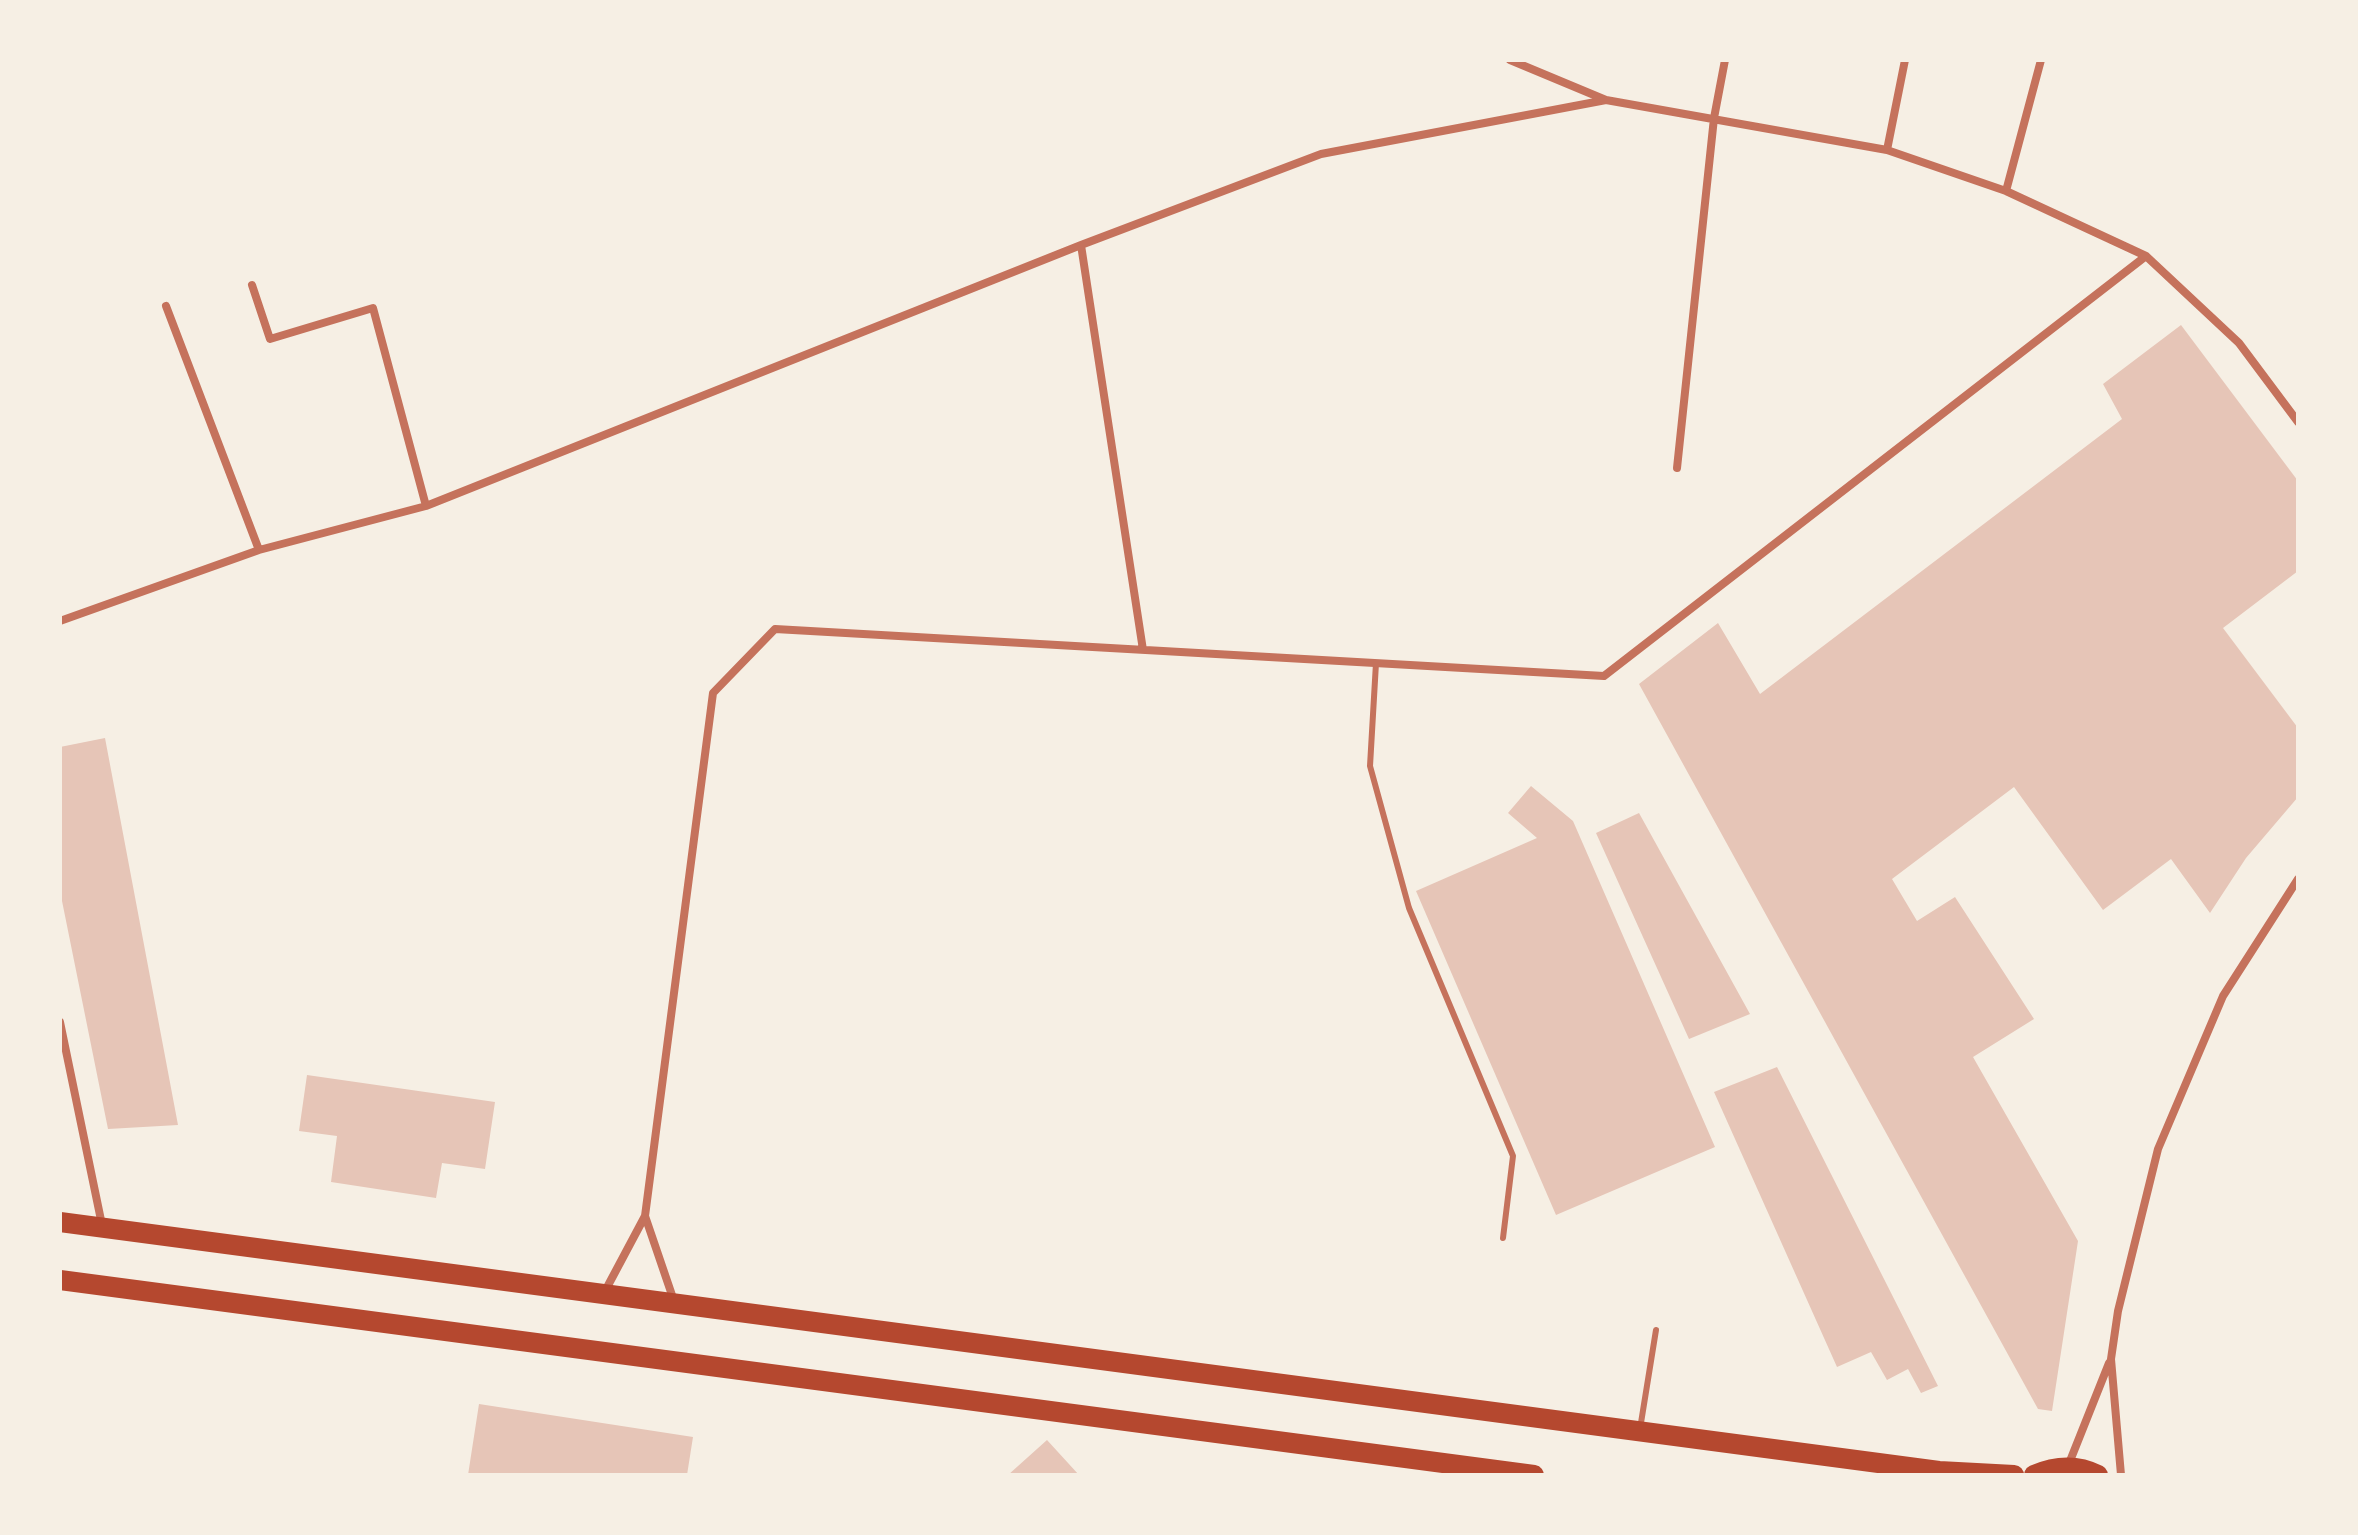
<!DOCTYPE html>
<html>
<head>
<meta charset="utf-8">
<style>
  body { margin:0 }
  #map { position:relative; width:2358px; height:1535px; overflow:hidden; background:#f6efe4; font-family:"DejaVu Sans",sans-serif }
  canvas { display:block }
  .frame { position:absolute; inset:0; border:62px solid #f6efe4; pointer-events:none }
</style>
</head>
<body>
<div id="map">
<canvas width="2358" height="1535"></canvas>
<div class="frame"></div>
</div>
<script>
const g = document.querySelector('canvas').getContext('2d');
g.lineJoin = 'round';
function paint(path, color) { g.fillStyle = color; g.fill(path, 'evenodd'); }
function stroke(path, color, width, dash) { g.strokeStyle = color; g.lineWidth = width; g.lineCap = dash ? 'butt' : 'round'; g.setLineDash(dash || []); g.stroke(path); }
const building = new Path2D(`
  M2181,325L2298,481V571L2223,628L2298,728V797L2246,858L2210,913L2171,859L2103,910L2014,787L1892,879L1917,921L1955,897L2034,1019L1973,1057L2078,1241L2052,1411L2038,1409L1639,684L1718,623L1760,694L2122,419L2103,384Z
  M105,738L178,1125L108,1129L60,891V747Z
  M1531,786L1573,821L1715,1147L1556,1215L1416,891L1537,838L1508,813Z
  M1639,813L1750,1014L1689,1039L1596,833Z
  M1777,1067L1938,1386L1921,1393L1908,1369L1887,1380L1871,1352L1837,1367L1714,1092Z
  M307,1075L495,1102L485,1169L442,1163L436,1198L331,1182L337,1136L299,1131Z
  M479,1404L693,1437L687,1475H468Z
  M1047,1440L1079,1475H1008Z`);
const service = new Path2D(`
  M1376,663L1370,766L1409,908L1513,1156L1503,1238
  M1640,1429L1656,1330`);
const minor = new Path2D(`
  M1510,60L1606,100L1887,150L2006,191L2146,256L2239,343L2298,422
  M1887,150L1905,60
  M2006,191L2041,60
  M1081,245L1143,650
  M252,285L270,339L373,308L426,506
  M166,306L259,550
  M1677,468L1714,118L1725,60
  M60,621L259,550L426,506L1081,245L1321,154L1606,100
  M60,1022L102,1225
  M645,1216L674,1301
  M604,1293L645,1216L713,693L775,629L1604,676L2146,256
  M2068,1466L2109,1363
  M2121,1475L2111,1359L2118,1311L2158,1149L2223,996L2298,879`);
const primary = new Path2D(`
  M60,1222L1939,1471L2014,1475
  M60,1280L1534,1475
  M2034,1475C2055,1466 2076,1464 2098,1475`);
paint(building, '#e6c5b7');
stroke(service, '#c5725c', 6);
stroke(minor, '#c5725c', 8);
stroke(primary, '#b5482f', 20);
</script>
</body>
</html>
